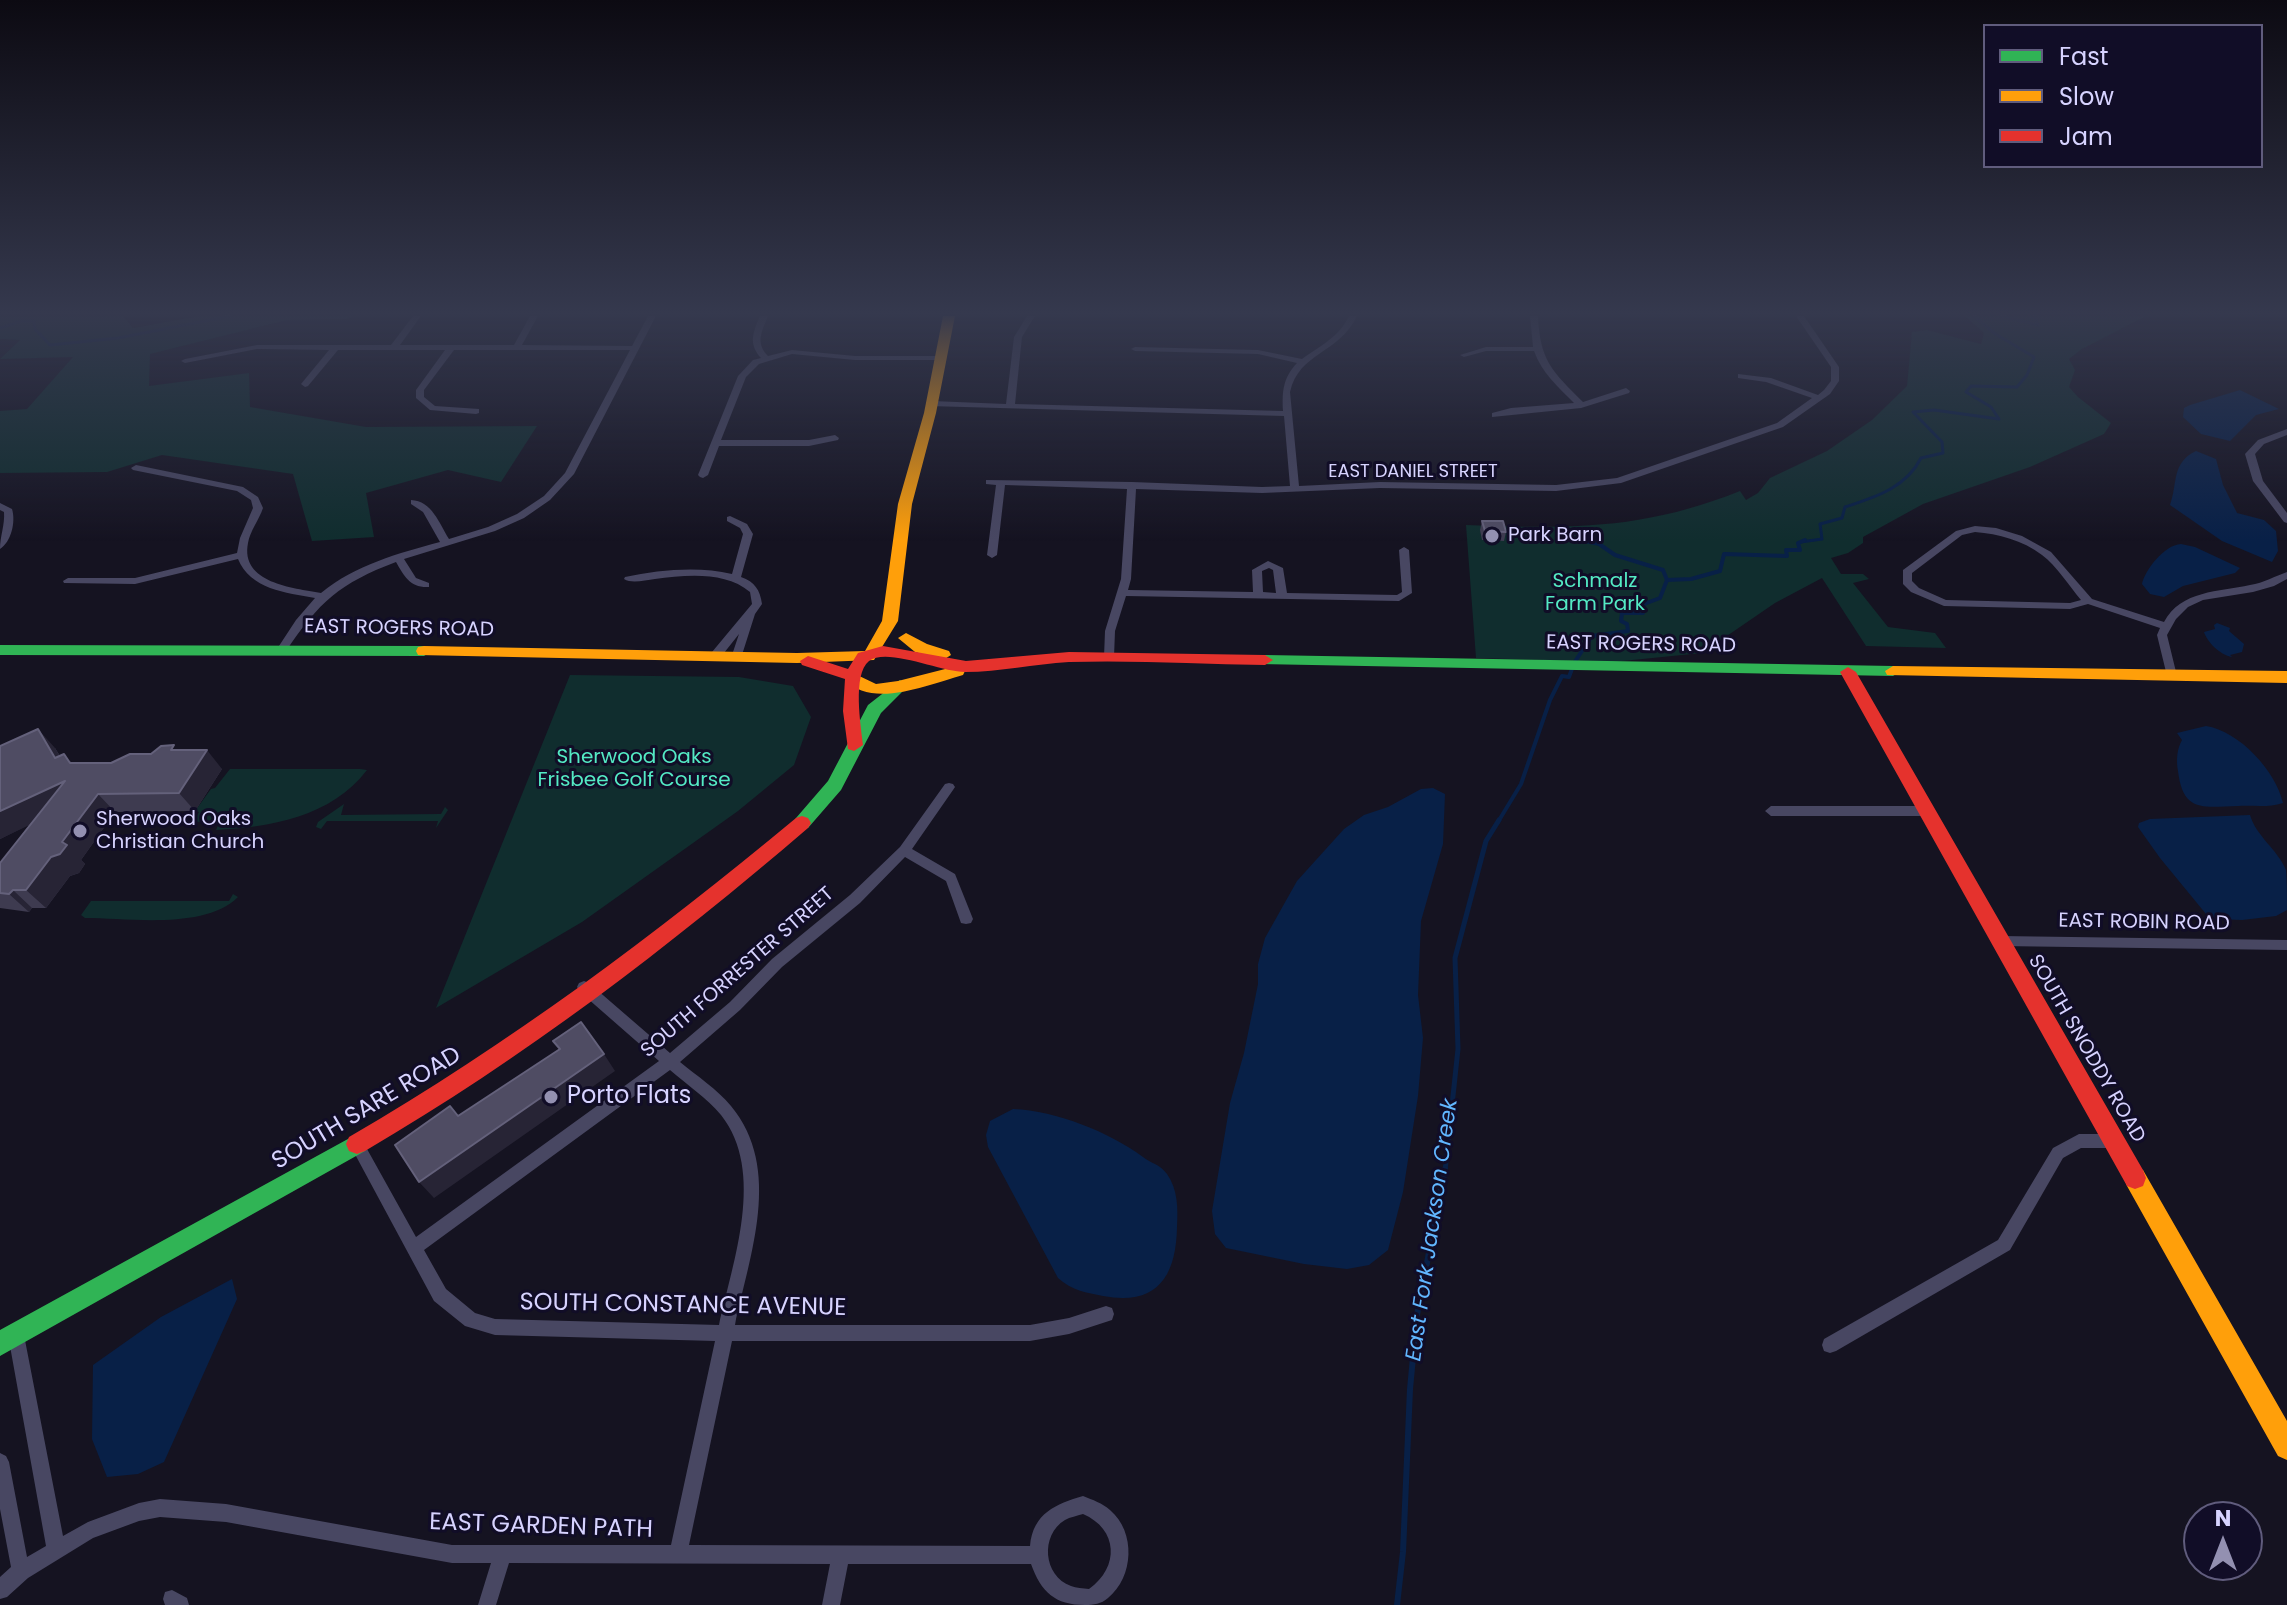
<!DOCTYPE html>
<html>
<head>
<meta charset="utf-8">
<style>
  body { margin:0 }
  #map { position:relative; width:2287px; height:1605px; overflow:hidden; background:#151321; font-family:Poppins,sans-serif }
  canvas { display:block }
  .legend { position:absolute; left:1983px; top:24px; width:280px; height:144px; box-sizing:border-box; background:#110d27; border:2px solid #605c7d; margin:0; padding:10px 14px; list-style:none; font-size:24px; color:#d7d3ff }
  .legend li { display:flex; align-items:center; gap:16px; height:40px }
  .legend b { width:40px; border:2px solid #605c7d }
  .north { position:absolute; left:2183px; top:1501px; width:80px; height:80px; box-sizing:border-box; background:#110d27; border:2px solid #605c7d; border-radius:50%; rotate:0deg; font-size:22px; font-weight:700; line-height:32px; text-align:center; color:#d7d3ff }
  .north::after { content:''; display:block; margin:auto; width:28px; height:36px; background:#9390b1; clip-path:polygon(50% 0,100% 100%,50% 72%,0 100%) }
</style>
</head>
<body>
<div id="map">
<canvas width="2287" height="1605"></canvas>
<ul class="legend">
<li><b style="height:10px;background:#30b455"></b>Fast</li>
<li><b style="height:10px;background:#ff9f0a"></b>Slow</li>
<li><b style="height:10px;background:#e5322d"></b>Jam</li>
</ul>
<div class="north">N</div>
</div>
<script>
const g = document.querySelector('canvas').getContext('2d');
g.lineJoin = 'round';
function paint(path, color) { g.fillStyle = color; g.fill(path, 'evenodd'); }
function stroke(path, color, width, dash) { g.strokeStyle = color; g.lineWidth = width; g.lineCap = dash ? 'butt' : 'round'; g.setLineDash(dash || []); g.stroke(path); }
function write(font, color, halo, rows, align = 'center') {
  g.font = font + ' Poppins,sans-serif'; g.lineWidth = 6; g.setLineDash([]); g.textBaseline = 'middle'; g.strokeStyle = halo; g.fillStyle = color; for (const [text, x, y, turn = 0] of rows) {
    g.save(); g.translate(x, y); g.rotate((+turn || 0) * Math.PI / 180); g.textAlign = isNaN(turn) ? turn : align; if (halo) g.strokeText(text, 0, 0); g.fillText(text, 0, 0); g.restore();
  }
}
const green = new Path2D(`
  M123,316L133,328L200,316H354L346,319L287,320L150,354L149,386L249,373L250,407L366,427L537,426L501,482L448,470L366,493L374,537L312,541L293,474L162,455L107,472L0,473V411L27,409L73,357L0,359L20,340L0,339V317Z
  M1965,316H2146L2082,349L2069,359L2075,370L2069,387L2078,397L2111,423L2104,434L2030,467L1923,504L1863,537V543L1848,553L1831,558L1841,574H1863L1869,579L1853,583L1888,627L1935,633L1946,648L1866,646L1822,578L1775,603L1702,653L1583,665L1577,661L1476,658L1466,525C1568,529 1643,530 1740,491L1746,500L1758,493L1770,478L1827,451L1872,420L1907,386L1912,332L1927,330L1981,344L1984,333Z
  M570,675L739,677L793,686L811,717L794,765L738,811L582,922L436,1008Z
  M230,769H360L367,770C331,817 271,827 216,830L220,821L193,822L199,812L195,811L211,789L215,788Z
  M344,804L341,815L441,814L445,807L448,810L436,828L438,821H327L321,829L316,827L318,822Z
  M233,894L238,897C205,930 129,918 85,918L81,915L91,901H229Z`);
const water = new Path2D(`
  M2240,390L2279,409L2256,415L2230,441L2201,434L2183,417L2184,408L2190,405Z
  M2196,451L2216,459L2223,485L2237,513L2264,520L2276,531L2278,551L2272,562L2222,541L2170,505C2178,483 2171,463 2196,451Z
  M2181,544L2195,547L2240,568L2235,573L2183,586L2164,597L2150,594L2142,584C2145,570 2164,545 2181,544Z
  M2217,623L2230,628L2229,631L2244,644L2242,652L2230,655L2232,657C2220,655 2207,642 2204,632L2215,629L2214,625Z
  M2206,726C2239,731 2276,771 2283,803C2268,808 2253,805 2238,806C2203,807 2183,813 2178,771C2176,760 2177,749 2182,740L2177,733Z
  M1433,788L1445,794L1443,844L1421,921L1418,995L1423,1038L1418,1096L1403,1192L1388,1250L1369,1265L1347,1269L1304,1264L1226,1248L1215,1234L1212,1211L1230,1103L1244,1053L1258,984V964L1265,938L1297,881L1344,829L1364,815L1388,807L1421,789Z
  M2250,815C2256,836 2278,850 2286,870C2287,881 2287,898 2287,910L2276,916L2242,920L2216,919L2206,914L2160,858L2138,827L2139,823L2150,819Z
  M1013,1109C1057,1111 1109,1132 1143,1157C1150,1163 1160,1164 1167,1174C1178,1190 1178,1208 1177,1227C1176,1277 1157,1306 1103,1296C1087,1293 1071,1290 1058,1278L988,1147L986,1135L990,1121Z
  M232,1279L237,1299L164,1462L138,1474L107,1477L92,1439L93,1365L161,1317Z`);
const streamFar3 = new Path2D(`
  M2002,316L2038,325L2035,316
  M0,328L21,321H34L35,329L50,345L118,338L230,316
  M1569,537L1589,542
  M1801,542L1822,539L1820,524L1842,518L1845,507C1875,497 1906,488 1921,458L1943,453L1942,442L1913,412L1934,410L1999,419L1991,407L1966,392L1971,386L2017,387L2027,375L2034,357L1994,333L1974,316`);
const streamFar2 = new Path2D(`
  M1581,540L1599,544L1615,555L1663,570L1667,580L1691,579L1720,571L1724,554L1787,556L1786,550H1800L1798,543L1805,540
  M1574,663L1592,636L1628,631L1627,624L1621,621L1622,613H1643L1644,604L1660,598L1667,580
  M1498,822L1521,784L1550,700L1562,676L1569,677L1573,666`);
const streamFar1 = new Path2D(`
  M1445,1171L1458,1049L1455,958L1486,841L1499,820`);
const stream = new Path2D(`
  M1410,1389L1417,1315L1445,1169
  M1397,1605L1403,1552L1410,1389`);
const street = new Path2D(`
  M413,316H421L400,345H514L530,316H538L522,345L632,346L648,316H656L574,474L550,500L524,518L495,531L404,559L416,578L429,583V587C410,588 404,576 396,562C340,583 319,602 286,651L282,653L277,649L296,620L315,598C286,593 250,589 238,559L135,584L64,583L63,581L68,578H135L237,553L240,538L253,508L251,500L237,491L133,470L131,468L136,465L243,487L258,497L263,508C259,520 250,531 248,543C240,583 293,588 321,593C355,565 399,553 440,542L423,512L411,504V500C432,501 439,523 449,539L488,527L517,514L544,496L565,473L630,350H454L424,390V397L435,406L479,409V413L476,414L430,410L416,398V390L445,350H338L308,386L305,387L301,384L329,350L257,349L185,363L181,361L185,359L257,345H391Z
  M760,316H768C762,331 755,343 768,356L792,350L855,356H941L945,358L941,360H855L792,354L759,364L746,377L721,440H809L835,435L839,438L838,440L809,446H719L708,475L703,478L700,477L698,475L738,376L753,360L761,358C748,344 753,332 760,316Z
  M1027,316H1035L1022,337L1015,404L1283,411C1282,391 1283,378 1297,363L1258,354L1135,351L1131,349L1135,347L1258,350L1302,359C1320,346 1339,337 1349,316H1357C1339,354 1299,352 1290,392L1299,486L1380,482L1556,485L1617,478L1777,423L1812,398L1766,382L1738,378V374L1771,378L1818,395L1824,390L1831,381V367L1796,316H1804L1839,367V381L1830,394L1783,427L1621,483L1556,491L1380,488L1262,493L1136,489L1131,579L1128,590L1253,592L1252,570L1268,561L1283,568L1287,593L1397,595L1402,592L1399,550L1404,547L1409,550L1412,593L1399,601L1126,596L1115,631L1114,657L1109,661L1104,657L1105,631L1121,579L1127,489L1005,485L997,555L992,558L987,555L996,485L986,484V480L1132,482L1262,487L1290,486L1284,416L929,406L928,404L932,401L1006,404L1014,337ZM1269,568L1273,570L1276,593L1263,592L1262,571Z
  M1530,316H1538C1540,361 1552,371 1583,402L1626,388L1630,391L1629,393L1581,408L1492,417V413L1511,408L1574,403C1558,387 1542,373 1534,351H1486L1464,357L1460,355L1486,347H1533Z
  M2287,429V435L2264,444L2255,454L2263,481L2287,513V523L2284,522L2253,481L2245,454L2258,440Z
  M0,503L12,509C16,522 11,542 0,549C0,536 5,525 4,512L0,510Z
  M730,516L747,524L753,534L741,577C755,582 760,590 762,604L755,614L741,658L737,659L732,655L739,634L720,658H712L711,655L712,652L752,604L750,592C725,571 686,575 655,579C645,580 632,584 624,579L625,577C659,570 698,566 732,574L743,534L740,528L727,521V517Z
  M1975,526L1996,528L2022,536L2051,552L2092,599L2164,622C2181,590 2219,592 2250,585C2264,583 2275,576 2287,572V579L2274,586L2253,592L2203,600L2188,607L2176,619L2167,635L2177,676L2172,680L2167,676L2157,635L2160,628L2088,604L2070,609L1944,606L1911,592L1903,584V570L1956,531ZM1975,532C1999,534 2022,540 2042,555C2057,566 2069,586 2081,600L2070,603L1946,600L1919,588L1912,581V573L1962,535Z
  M949,783L953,784L955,787L953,790L912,849L955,874L973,919L971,923L966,924L961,923L946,881L905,857L860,903L782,967L740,1010L680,1062C697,1076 717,1089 731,1106C783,1169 750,1254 735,1325H1030L1069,1318L1106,1306L1112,1308L1114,1314L1112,1320L1069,1334L1030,1341H732L689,1545L1030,1546C1033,1513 1056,1504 1083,1496C1093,1500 1102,1503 1110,1510C1136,1532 1134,1577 1108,1598C1101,1604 1094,1605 1085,1605C1055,1605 1041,1592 1031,1564H848L840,1605H822L830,1564L509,1563L496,1605H478L491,1563H452L226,1522L160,1517L139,1521L93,1538L28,1578L7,1597L0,1599V1577L11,1567L0,1509V1453L6,1456L9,1462L27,1557L46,1546L8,1335L10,1329L16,1327L22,1329L24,1335L63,1536L88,1522L139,1503L160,1499L226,1504L452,1545H671L715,1341L495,1335L465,1326L434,1301L350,1145L352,1140L357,1138L362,1140L416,1237L659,1061L579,991L577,987L579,983L584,981L589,983L670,1053L730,1002L772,959L850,895L900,847L945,784ZM670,1070C686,1084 707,1098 721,1115C766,1172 733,1261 719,1325L495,1319L475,1313L446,1289L424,1250ZM1083,1514C1118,1529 1120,1567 1089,1589C1083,1588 1076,1588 1071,1586C1043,1576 1040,1535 1065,1520C1070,1517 1077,1516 1083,1514Z
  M1771,806H1927L1933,811L1927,816H1771L1765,811Z
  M2000,936L2287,940V950L2000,946L1995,945L1993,941L1995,937Z
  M2079,1134H2113L2118,1136L2120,1141L2118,1146L2113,1148H2081L2063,1158L2010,1250L1836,1351L1830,1353L1824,1351L1822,1345L1824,1339L1998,1240L2053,1148Z
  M172,1590L187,1598L189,1605H165L163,1599L165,1592Z`);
const fast = new Path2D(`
  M0,645L424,646L432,651L424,656L0,655Z
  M1265,655L1893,666L1901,671L1893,676L1259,664L1257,660L1259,656Z
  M900,680L908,686L881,713L841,790L808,828H796L793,823L796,818L828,781L868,705Z
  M357,1134L365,1137L368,1144L365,1151L0,1356V1330Z`);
const slow = new Path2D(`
  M943,316H955L936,413L912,504L898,621L874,660L797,663L418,655L416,651L418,647L424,646L797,653L865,651L882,621L898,504L924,413Z
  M906,633L927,644L949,651L951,655L943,660L915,652L898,638Z
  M957,666L963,667L965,671L963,675C930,684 871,710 845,679L853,673L876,684L898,681Z
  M1893,666L2287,671V683L1887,675L1885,671Z
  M2135,1167L2143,1170L2287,1421V1460L2278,1456L2127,1186L2124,1178L2127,1170Z`);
const jam = new Path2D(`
  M883,646L966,661L1069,652L1265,655L1273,660L1265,665C1200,664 1134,660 1069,662C1034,664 1000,672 965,672C941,672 887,647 869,661C852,675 861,726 863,745L854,751L848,749L843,711L845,679L802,665L800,661L808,656L848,669L858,653Z
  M1848,667L1856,672L2143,1170L2146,1178L2143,1186L2135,1189L2127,1186L1840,672Z
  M802,816L808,818L811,823L808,828C668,948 524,1058 365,1151L357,1154L349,1151L346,1144L349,1137C509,1044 654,936 796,818Z`);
const wall = new Path2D(`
  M1482,521L1506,532L1504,541L1482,540L1480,530Z
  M0,746L55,748L60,756L73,763H111L151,754L178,750L222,769L195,811L115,812L81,860L85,864L79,873L70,876L46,908H32L29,912L0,908V863L30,824L0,839Z`);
const shadedWall = new Path2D(`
  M38,729L55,748L72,777L55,758Z
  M207,750L222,769L195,811L179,793Z
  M65,781L82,800L0,839V811Z
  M98,794L115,812L81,860L85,864L79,873L70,876L46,908L26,890Z
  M13,890L32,908L29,912L9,894Z
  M604,1054L615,1071L434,1198L419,1182Z`);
const building = new Path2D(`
  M1482,521H1503L1506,532L1485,531Z
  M38,729L55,758L64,754L70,763H111L130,754H151L161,746L174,745L171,750H207L179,793L98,794L62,842L67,845L60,854L51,857L26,890H13L9,894L0,893V863L65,781L0,811V746Z
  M581,1022L604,1054L419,1182L395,1145L450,1106L458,1116L560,1049L553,1041Z`);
const markers = [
  [1492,536,8,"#9390b1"],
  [80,831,8,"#9390b1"],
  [551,1097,8,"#9390b1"]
];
const farStreetnames = [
  ["EAST DANIEL STREET",1413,472]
];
const poiNames = [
  ["Park Barn",1508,536],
  ["Sherwood Oaks",96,820],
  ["Christian Church",96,843]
];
const parkNames = [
  ["Schmalz",1595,582],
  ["Farm Park",1595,605],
  ["Sherwood Oaks",634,758],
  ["Frisbee Golf Course",634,781]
];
const streetNames = [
  ["EAST ROGERS ROAD",399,629,1],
  ["EAST ROGERS ROAD",1641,645,1],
  ["EAST ROBIN ROAD",2144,923,1],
  ["SOUTH FORRESTER STREET",738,973,-41],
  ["SOUTH SNODDY ROAD",2086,1049,60]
];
const waterNames = [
  ["East Fork Jackson Creek",1433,1230,-82]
];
const nearPoinames = [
  ["Porto Flats",567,1097]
];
const nearStreetnames = [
  ["SOUTH SARE ROAD",367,1109,-31],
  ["SOUTH CONSTANCE AVENUE",683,1306,1],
  ["EAST GARDEN PATH",541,1527,2]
];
paint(green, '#102d2e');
paint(water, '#082047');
stroke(streamFar3, '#082047', 3);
stroke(streamFar2, '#082047', 4);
stroke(streamFar1, '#082047', 5);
stroke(stream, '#082047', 6);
paint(street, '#484762');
paint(fast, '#30b455');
paint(slow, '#ff9f0a');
paint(jam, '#e5322d');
paint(wall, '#3e3b50');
paint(shadedWall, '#272435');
paint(building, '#4f4c63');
stroke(building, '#64617b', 2);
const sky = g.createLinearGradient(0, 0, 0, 541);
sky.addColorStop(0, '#0c0a12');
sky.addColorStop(0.58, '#35394e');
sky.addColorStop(1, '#35394e00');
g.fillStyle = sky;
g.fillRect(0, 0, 2287, 541);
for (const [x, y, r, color] of markers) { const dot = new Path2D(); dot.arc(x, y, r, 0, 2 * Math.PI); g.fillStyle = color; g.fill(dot); stroke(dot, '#110d27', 3); }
write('18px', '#d7d3ff', '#110d27', farStreetnames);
write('20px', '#d7d3ff', '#110d27', poiNames, 'left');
write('20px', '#54eac4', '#110d27', parkNames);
write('20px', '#d7d3ff', '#110d27', streetNames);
write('italic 22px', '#61b6ff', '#110d27', waterNames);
write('24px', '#d7d3ff', '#110d27', nearPoinames, 'left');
write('24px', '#d7d3ff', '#110d27', nearStreetnames);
</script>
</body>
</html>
